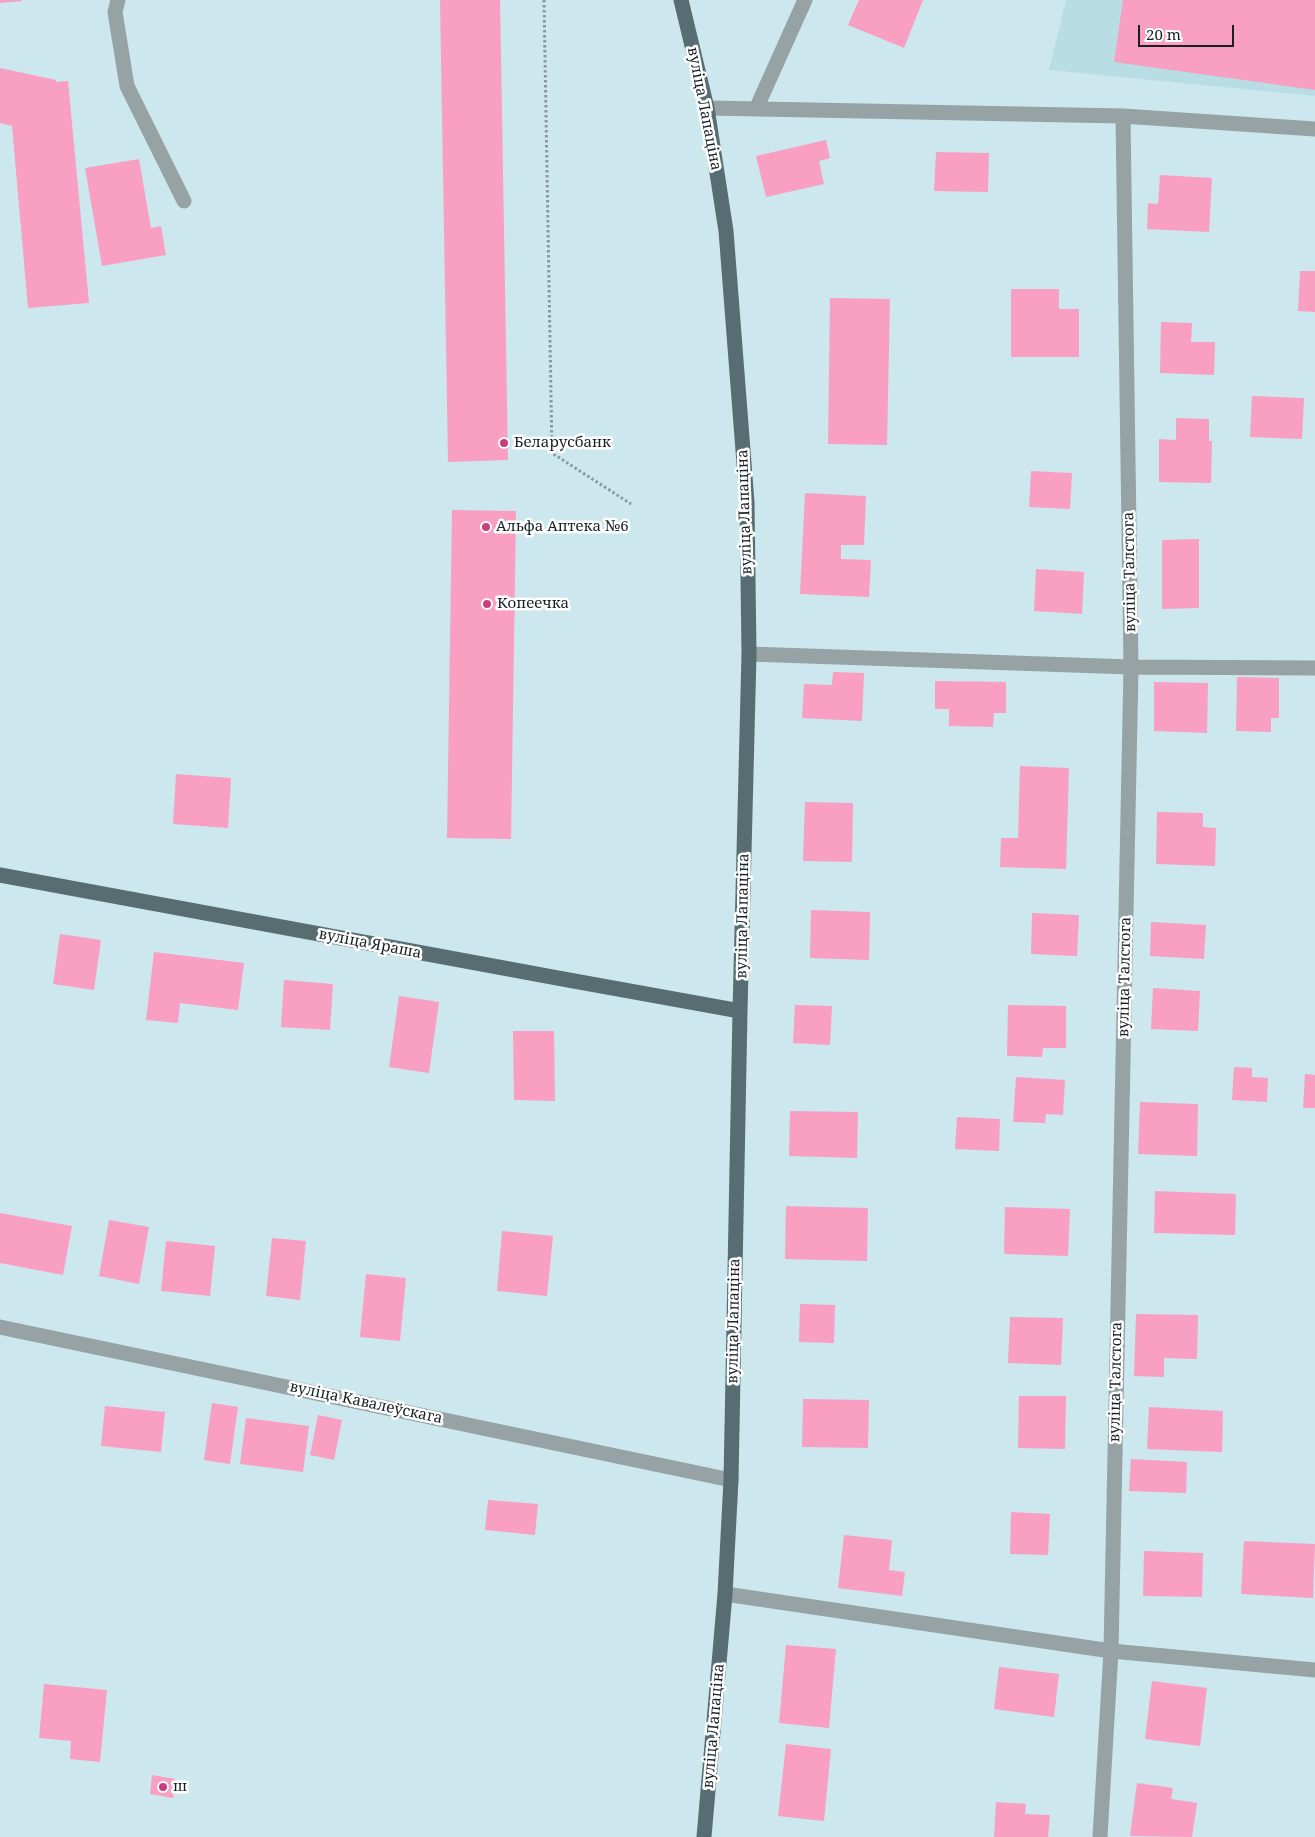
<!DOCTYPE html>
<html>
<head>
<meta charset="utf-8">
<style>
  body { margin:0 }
  #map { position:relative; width:1315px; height:1837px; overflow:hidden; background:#cce7ed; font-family:"Noto Serif",serif }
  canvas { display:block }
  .scale { position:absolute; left:1138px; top:25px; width:96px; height:22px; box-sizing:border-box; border:2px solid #172123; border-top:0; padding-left:6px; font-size:15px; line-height:18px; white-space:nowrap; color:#172123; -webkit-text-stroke:4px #fff; paint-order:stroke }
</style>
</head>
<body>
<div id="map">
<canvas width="1315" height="1837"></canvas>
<div class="scale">20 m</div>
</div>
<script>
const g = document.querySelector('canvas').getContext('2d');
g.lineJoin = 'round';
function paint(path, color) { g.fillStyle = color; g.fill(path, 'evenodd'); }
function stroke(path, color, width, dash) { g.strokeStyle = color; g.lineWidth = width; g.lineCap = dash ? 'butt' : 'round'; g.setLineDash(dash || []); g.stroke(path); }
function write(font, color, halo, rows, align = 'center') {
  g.font = font + ' "Noto Serif",serif'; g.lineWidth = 5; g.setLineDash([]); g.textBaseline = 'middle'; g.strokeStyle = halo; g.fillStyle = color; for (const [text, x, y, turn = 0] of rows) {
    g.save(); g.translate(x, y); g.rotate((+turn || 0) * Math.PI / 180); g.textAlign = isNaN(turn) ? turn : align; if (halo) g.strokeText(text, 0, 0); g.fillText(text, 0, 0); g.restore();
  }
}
const built = new Path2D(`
  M1066,0H1315V96L1049,70Z`);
const building = new Path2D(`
  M0,0H22V1L0,3Z
  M440,0H500L508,460L448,462Z
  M859,0H923L904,48L848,25Z
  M1123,0H1315V90L1114,62Z
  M0,68L56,80V82L68,81L89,303L28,308L12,126L0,123Z
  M826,140L830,158L819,161L824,184L766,197L756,156Z
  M936,152L989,153L988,192L934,191Z
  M139,159L151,228L161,226L166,255L102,266L85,168Z
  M1160,175L1212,178L1209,232L1147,229L1148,203L1158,204Z
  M1300,271H1315V312L1298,311Z
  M1011,289H1059V309H1079V357H1011Z
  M830,298L890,299L887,445L828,444Z
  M1161,322L1192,323L1191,342H1215L1214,375L1160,373Z
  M1252,396L1304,398L1302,439L1250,437Z
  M1176,418L1209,419V441H1212L1211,483L1159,482V439L1176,440Z
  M1031,471L1072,473L1070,509L1029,507Z
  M805,493L866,496L864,545H841V559L871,560L869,597L800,594Z
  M452,510L516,511L511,839L447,838Z
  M1199,539V608L1162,609V540Z
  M1036,569L1084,572L1082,614L1034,611Z
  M833,672L864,673L862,721L802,718L804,684L832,685Z
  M1237,677L1279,678V718H1271V732L1236,731Z
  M935,681L1006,682V713H994L993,727L949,726V709H935Z
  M1154,682L1208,683L1207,733L1154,731Z
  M1020,766L1069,768L1066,869L1000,867L1001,838H1018Z
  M176,774L231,778L228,828L173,824Z
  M805,802L853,803L852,862L803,861Z
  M1157,812L1203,813V827L1216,828L1215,866L1156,864Z
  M811,910L870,912L869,960L810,958Z
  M1032,913L1079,915L1077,956L1031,954Z
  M1151,922L1206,925L1204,959L1150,956Z
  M60,934L101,940L94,990L53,984Z
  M154,952L244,963L238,1010L180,1003L178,1023L146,1020Z
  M284,980L333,984L330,1030L281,1027Z
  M1153,988L1200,991L1198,1031L1151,1029Z
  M399,996L439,1002L429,1073L389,1067Z
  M795,1005L832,1006L830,1045L793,1043Z
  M1008,1005L1066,1006V1048H1043L1042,1057L1007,1056Z
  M513,1031H554L555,1101L514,1100Z
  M1234,1067L1252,1068V1077L1268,1078L1267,1102L1232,1100Z
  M1305,1074L1315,1075V1108H1303Z
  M1016,1077L1065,1080L1063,1115L1046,1114L1045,1123L1013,1122Z
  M1140,1102L1198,1104L1197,1156L1138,1154Z
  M790,1111L858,1112L857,1158L789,1156Z
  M957,1117L1000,1119L999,1151L955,1149Z
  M1155,1191L1236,1194L1235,1235L1154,1233Z
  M786,1206L868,1208L867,1261L785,1259Z
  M1005,1207L1070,1209L1068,1256L1004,1254Z
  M0,1213L72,1226L63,1275L0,1263Z
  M109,1220L149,1227L139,1284L99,1276Z
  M502,1231L553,1236L547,1296L497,1291Z
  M272,1238L306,1241L300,1300L266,1296Z
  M166,1241L215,1246L210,1296L161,1291Z
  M366,1274L406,1278L400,1341L360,1337Z
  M800,1304L835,1305L834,1343L799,1342Z
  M1136,1314L1198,1315L1197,1359L1164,1358V1377L1134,1376Z
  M1010,1317L1063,1318L1061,1365L1008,1363Z
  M1019,1396H1066L1065,1449L1018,1448Z
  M803,1399L869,1400L868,1448L802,1447Z
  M212,1403L238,1407L230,1464L204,1460Z
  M105,1406L165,1412L161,1452L101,1446Z
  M1149,1407L1223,1411L1222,1452L1147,1449Z
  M318,1415L342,1420L334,1460L310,1455Z
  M246,1418L309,1426L303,1472L240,1464Z
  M1131,1459L1187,1462L1186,1493L1129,1491Z
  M488,1500L538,1504L535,1535L485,1530Z
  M1011,1512L1050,1514L1048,1555L1010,1554Z
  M844,1535L892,1540L889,1570L905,1572L902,1596L838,1588Z
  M1244,1541L1315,1544L1313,1598L1241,1594Z
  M1144,1551L1203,1553L1202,1597L1143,1596Z
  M786,1645L836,1649L829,1728L779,1723Z
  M999,1667L1059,1674L1054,1717L994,1709Z
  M1152,1681L1207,1688L1200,1746L1145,1739Z
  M44,1684L107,1690L100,1762L70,1759L71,1741L39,1738Z
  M786,1744L831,1749L824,1821L778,1816Z
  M152,1775L175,1779L173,1798L150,1794Z
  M1137,1783L1173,1788L1171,1799L1197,1803L1192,1837L1130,1836Z
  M996,1802L1026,1804L1025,1814L1050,1815L1048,1837H994Z`);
const path = new Path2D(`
  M544,0L552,453L631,504`);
const minor = new Path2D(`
  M118,0L115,12L127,86L184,201
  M707,108L1123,116L1315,129
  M756,109L805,0
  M749,654L1131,667L1315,668
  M0,1327L731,1480
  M725,1594L1111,1651L1315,1670
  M1100,1837L1111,1651L1131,667L1123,116`);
const major = new Path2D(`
  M681,0L707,108L726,231L747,502L749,654L740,1011L731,1480L725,1594L704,1837
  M0,875L563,979L740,1011`);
const markers = [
  [504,443,5,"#c53e7e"],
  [486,527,5,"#c53e7e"],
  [487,604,5,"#c53e7e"],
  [163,1787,5,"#c53e7e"]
];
const streetNames = [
  ["вуліца Лапаціна",704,109,79],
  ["вуліца Лапаціна",745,512,-92],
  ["вуліца Талстога",1130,572,-91],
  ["вуліца Лапаціна",743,916,-89],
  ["вуліца Яраша",370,944,11],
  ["вуліца Талстога",1125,977,-89],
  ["вуліца Лапаціна",734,1321,-89],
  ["вуліца Талстога",1116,1382,-89],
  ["вуліца Кавалеўскага",366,1403,12],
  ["вуліца Лапаціна",714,1726,-85]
];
const poiNames = [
  ["Беларусбанк",514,443],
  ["Альфа Аптека №6",496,527],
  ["Копеечка",497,604],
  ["ш",173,1787]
];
paint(built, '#b8dde4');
paint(building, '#f99fc2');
stroke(path, '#869a9e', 3, [2.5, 2.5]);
stroke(minor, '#96a2a4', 15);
stroke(major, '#586d71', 15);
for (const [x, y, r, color] of markers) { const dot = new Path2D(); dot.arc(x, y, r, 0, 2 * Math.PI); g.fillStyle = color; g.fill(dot); stroke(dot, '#fff', 2); }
write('15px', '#172123', '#fff', streetNames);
write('15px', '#172123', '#fff', poiNames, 'left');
</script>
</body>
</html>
